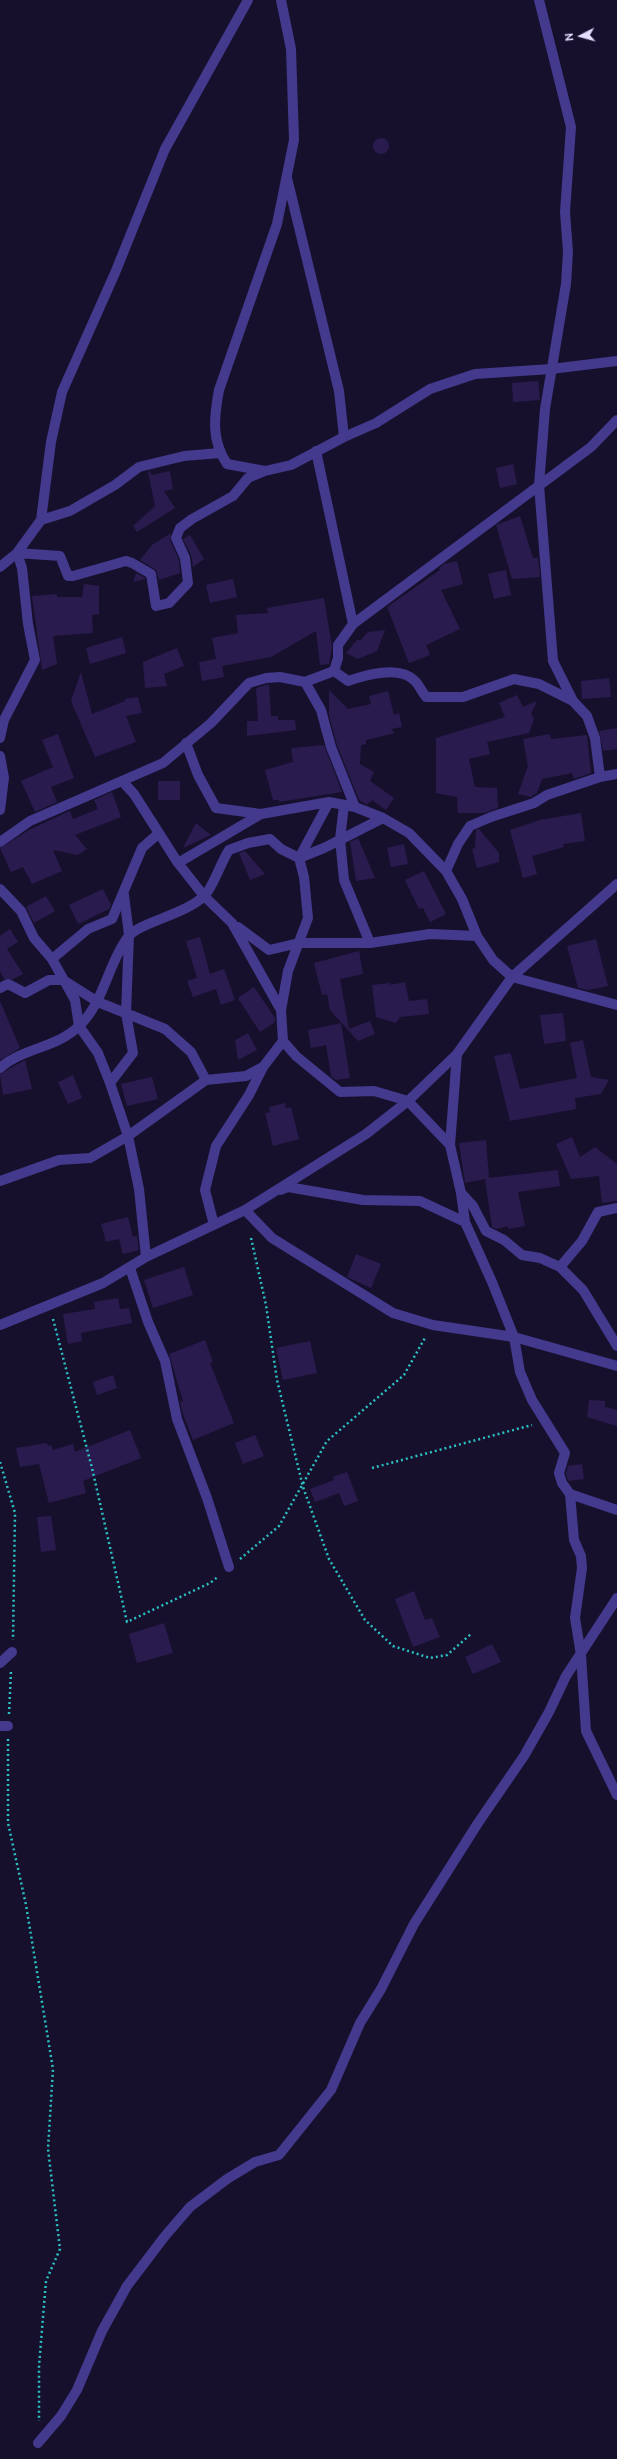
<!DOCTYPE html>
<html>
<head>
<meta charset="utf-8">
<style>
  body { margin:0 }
  #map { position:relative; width:617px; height:2459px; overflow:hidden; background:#17102d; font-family:Ubuntu,sans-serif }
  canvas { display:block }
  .north { position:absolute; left:561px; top:16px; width:40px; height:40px; -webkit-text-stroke:3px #17102d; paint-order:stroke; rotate:264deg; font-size:11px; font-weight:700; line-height:16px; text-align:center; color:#e3dcff }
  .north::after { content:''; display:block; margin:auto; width:14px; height:18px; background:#e3dcff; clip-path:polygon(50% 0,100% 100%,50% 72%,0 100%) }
</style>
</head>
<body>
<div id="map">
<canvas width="617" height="2459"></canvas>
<div class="north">N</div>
</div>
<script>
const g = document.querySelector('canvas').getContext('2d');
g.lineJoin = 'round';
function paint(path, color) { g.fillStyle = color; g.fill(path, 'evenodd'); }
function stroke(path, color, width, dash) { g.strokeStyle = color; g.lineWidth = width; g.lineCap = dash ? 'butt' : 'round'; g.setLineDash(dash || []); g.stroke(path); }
const building = new Path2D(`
  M373 146a8 8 0 1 1 16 0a8 8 0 1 1-16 0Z
  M538,381L540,400L513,402L512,383Z
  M513,464L517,484L500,488L496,468Z
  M149,471L152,475L170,471L173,489L164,491L175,508L137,532L133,526L155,506L148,472Z
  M520,516L533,558H538L540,577L512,579L496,525Z
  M171,533L170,540L179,560L180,573L159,580L156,570L140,560L152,545Z
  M190,535L204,559L193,567L191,555L183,539Z
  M457,561L463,584L441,590L460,629L426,645L430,655L409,663L387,607L440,570L439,568L444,564Z
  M506,570L511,595L494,599L488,574Z
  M136,573L145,578V579L133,582Z
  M233,579L237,597L210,603L206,585Z
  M84,584L99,586V614L92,615L93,633L53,636L57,664L42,670L32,596L57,594V597H82Z
  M324,598L332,647L329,664L320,665L316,631L271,657L222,666L224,677L202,681L199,662L216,659L212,638L238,633L236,615L268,613L267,608Z
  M385,630L377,651L358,659L346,653L357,640H361L368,632Z
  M122,637L126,653L90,664L86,648Z
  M177,648L184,666L164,674L167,686L145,688L143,662Z
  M81,672L92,714L125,701V699L138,697L142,713L126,716L136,742L95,757L71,701Z
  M609,678L611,697L582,699L581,681Z
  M269,684L271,716H278V720H295L296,730L247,736V721H258L256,688Z
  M329,690L348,709L371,704L369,696L388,691L394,715L399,713L402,727L391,729L395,733L366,740V744L361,745L360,764L374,772L370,781L394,798L386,810L372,800L367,805L359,800L337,745L329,715Z
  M517,695L523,707L537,701L531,714L534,719L529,733L487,742L490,754L469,759L475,787L497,788L498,808L484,813H458L457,797L436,793V738L505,717L499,703Z
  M617,728V749L603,751L599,731Z
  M58,734L74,778L51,787L57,802L35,812L21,781L53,767L42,740Z
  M550,734L551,739L587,735L591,773L574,779L572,773L542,779L537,793L531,797L518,794L528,766L523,739Z
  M324,745L342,792L279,802V800H273L265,770L293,762L291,748Z
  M158,781H180V800H158Z
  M112,792L121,817L75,835L87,849L78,855L53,850L62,871L32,884L23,867L11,872L0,848L29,830L63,814L70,811L73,819L98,809L94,800Z
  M581,813L585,841L563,844L564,847L532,856L537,874L523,878L510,830L540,820Z
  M196,823L211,835L183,848Z
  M479,829L499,853V862L477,868L472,849L475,848L476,830Z
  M358,838L375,878L356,881L350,842Z
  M404,844L408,864L391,867L387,848Z
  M245,851L265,874L250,880L239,853Z
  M424,871L446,914L430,922L423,908L419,909L405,880Z
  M103,889L111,905L109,909L78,924L69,905Z
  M46,896L55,911L34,923L26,907Z
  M10,929L18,942L7,949L23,974L13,979H4L0,971V936Z
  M200,937L210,974L224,969L235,1000L221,1005L216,989L193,997L187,981L197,978L186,941Z
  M596,939L608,986L588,990L578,988L567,946Z
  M359,951L363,974L340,979L349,1029L370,1021L375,1034L358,1041L330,1010L327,994L322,995L314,963Z
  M405,982L409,1001L427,999L429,1014L400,1017L396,1023L376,1017L372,985L390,983V985Z
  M254,987L275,1018V1022L260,1032L238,998Z
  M0,1001L20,1048L0,1060Z
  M563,1013L566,1041L544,1044L540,1015Z
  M341,1023L350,1078L336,1080L331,1076L326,1045L311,1048L308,1030Z
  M248,1033L257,1050L238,1060L235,1040Z
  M583,1040L591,1077L609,1080L601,1094L575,1098L576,1109L510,1121L494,1056L510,1053L511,1055L520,1089L577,1078L570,1043Z
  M25,1060L32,1089L3,1095L0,1074Z
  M73,1075L82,1098L68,1104L58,1082Z
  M152,1077L158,1099L127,1106L121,1084Z
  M285,1103L286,1108L291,1107L299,1139L273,1146L265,1113L270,1112L269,1107Z
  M572,1137L580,1157L595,1147L617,1164V1201L602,1203L599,1176L571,1179L556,1144Z
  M486,1140L489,1178L558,1170L560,1186L518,1192L525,1226L508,1229V1226L496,1229L492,1227L485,1179L465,1183L459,1143Z
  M128,1217L133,1237L137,1236L139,1250L123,1254L119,1239L106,1242L101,1224Z
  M356,1254L381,1264L371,1288L347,1277Z
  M184,1267L193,1295L153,1308L144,1280Z
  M118,1298L120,1309L129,1308L132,1323L81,1333L82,1341L68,1344L63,1314L95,1309L94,1302Z
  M205,1340L213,1362L210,1363L234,1423L193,1440L183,1414L180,1402L183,1401L169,1354Z
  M310,1341L317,1373L283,1380L276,1348Z
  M113,1375L117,1388L97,1395L93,1382Z
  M589,1400L605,1401V1407L617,1410V1426L587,1417Z
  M130,1430L141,1458L83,1481L86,1493L49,1503L39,1464L20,1467L16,1448L47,1443L48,1446L51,1445L53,1450L73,1444L75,1452Z
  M255,1435L264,1456L243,1464L235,1443Z
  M582,1464L584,1479L568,1481L566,1473L568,1466Z
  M347,1472L358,1501L344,1506L339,1493L315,1502L310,1489L334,1480L333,1477Z
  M51,1516L56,1550L41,1552L37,1517Z
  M414,1591L425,1620L432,1618L440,1637L413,1647L395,1599Z
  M164,1623L173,1653L137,1663L129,1634Z
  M492,1644L501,1662L473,1674L465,1657Z`);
const path = new Path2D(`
  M251,1238L266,1305L277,1380L303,1487L329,1559L365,1620L393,1646L430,1658L447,1655L471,1634
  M53,1319L92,1468L127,1622L210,1583L219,1576
  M0,1462L15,1513L13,1640
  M372,1468L532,1425
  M240,1559L279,1526L327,1441L404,1375L426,1336
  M9,1714L11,1671
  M8,1739V1823L26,1905L53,2069L48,2149L60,2249L46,2281L39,2366V2421`);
const minor = new Path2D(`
  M281,0L291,49L294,140L277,224L219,390C214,417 211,440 227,464L265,471L291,465L344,437L376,423L430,389L475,374L551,369L617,361
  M287,178L339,391L344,437
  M316,451L353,624
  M41,520L70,511L115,485L139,467L184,456L220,453
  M17,553L60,556L68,576H73L126,561L132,563L151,574L156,606L169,603L188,583L185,558L176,538L180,528L192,519L233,496L248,478L265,471
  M0,567L17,553L41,520L51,442L62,392L115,273L165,149L248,0
  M334,671L348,681C365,675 400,665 415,681C419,685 422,692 426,697H463L514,679L539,684L573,701
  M0,738L4,720L35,660L28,624L22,568L17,553
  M186,743L198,775L216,808L261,814
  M0,756L4,778L0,810
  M600,777L617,774
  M122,781L134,794L178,863L204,896L232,923L281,1010L283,1041L296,1056L340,1092L374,1091L408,1101L450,1145
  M344,805L340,839L344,880L370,943
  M355,807L331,747L321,710L305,682L334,671L338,658V645L353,624L591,447L617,420
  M0,842L30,821L163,763L211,723L249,683L266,678L280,677L305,682
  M178,863L261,814L329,802L355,807L383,818L409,833L446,871L462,899L477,936L493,960L512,977L617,1005
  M446,871L458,844L470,826L491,817L534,803L547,795L600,777L595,738L587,716L573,701L553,661L539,485L545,409L566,284L568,252L565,212L571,127L539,0
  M0,889L21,911L34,938L52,959L75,1000L79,1026L98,1053L110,1083L128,1136L139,1189L146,1257
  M238,927L269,950L299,943H370L430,934L477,936
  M52,959L88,929L112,919L142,848L159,833
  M0,988L8,984L25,993L49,980H63L98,1002L165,1029L191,1052L206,1080
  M281,1010L288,971L308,918L304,877L299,858L329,802
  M457,1054L450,1145L461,1193L465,1222L492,1282L514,1337L520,1372L532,1400L565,1453L559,1473L562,1483L570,1494L617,1510
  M0,1068C22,1048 57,1048 79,1026C104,1003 108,963 128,937C139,922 186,915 205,895C213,887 221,862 229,850L248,843L270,839L281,849L299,858L324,848L383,818
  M110,1083L133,1053L126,1013L129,935L124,895
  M0,1181L59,1160L90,1158L128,1136L206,1080L246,1076L263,1067L283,1041
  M281,1190L288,1187L363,1200L420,1201L465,1222
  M461,1193L473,1206L486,1231L504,1240L522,1255L540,1258L560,1267L583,1290L617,1346
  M245,1210L272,1238L393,1313L433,1325L514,1337L617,1366
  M214,1225L205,1190L216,1146L249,1095L263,1067
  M560,1267L582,1241L598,1212L617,1208
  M130,1268L148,1322L165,1361L177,1419L207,1498L229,1567
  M0,1325L103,1283L146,1257L245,1210L366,1134L408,1101L457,1054L512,977L617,884
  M570,1494L574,1540L581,1556L582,1568L575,1618L581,1655L586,1731L617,1795
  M0,1663L12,1652
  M0,1726H8
  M38,2443L61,2416L77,2390L102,2331L127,2286L165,2236L190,2207L227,2179L255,2162L279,2155L331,2090L360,2023L381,1989L414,1924L478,1823L524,1756L549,1712L566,1676L617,1598`);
paint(building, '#2a1b4e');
stroke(path, '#2bc1c4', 2.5, [2, 3]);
stroke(minor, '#43398d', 10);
</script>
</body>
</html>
